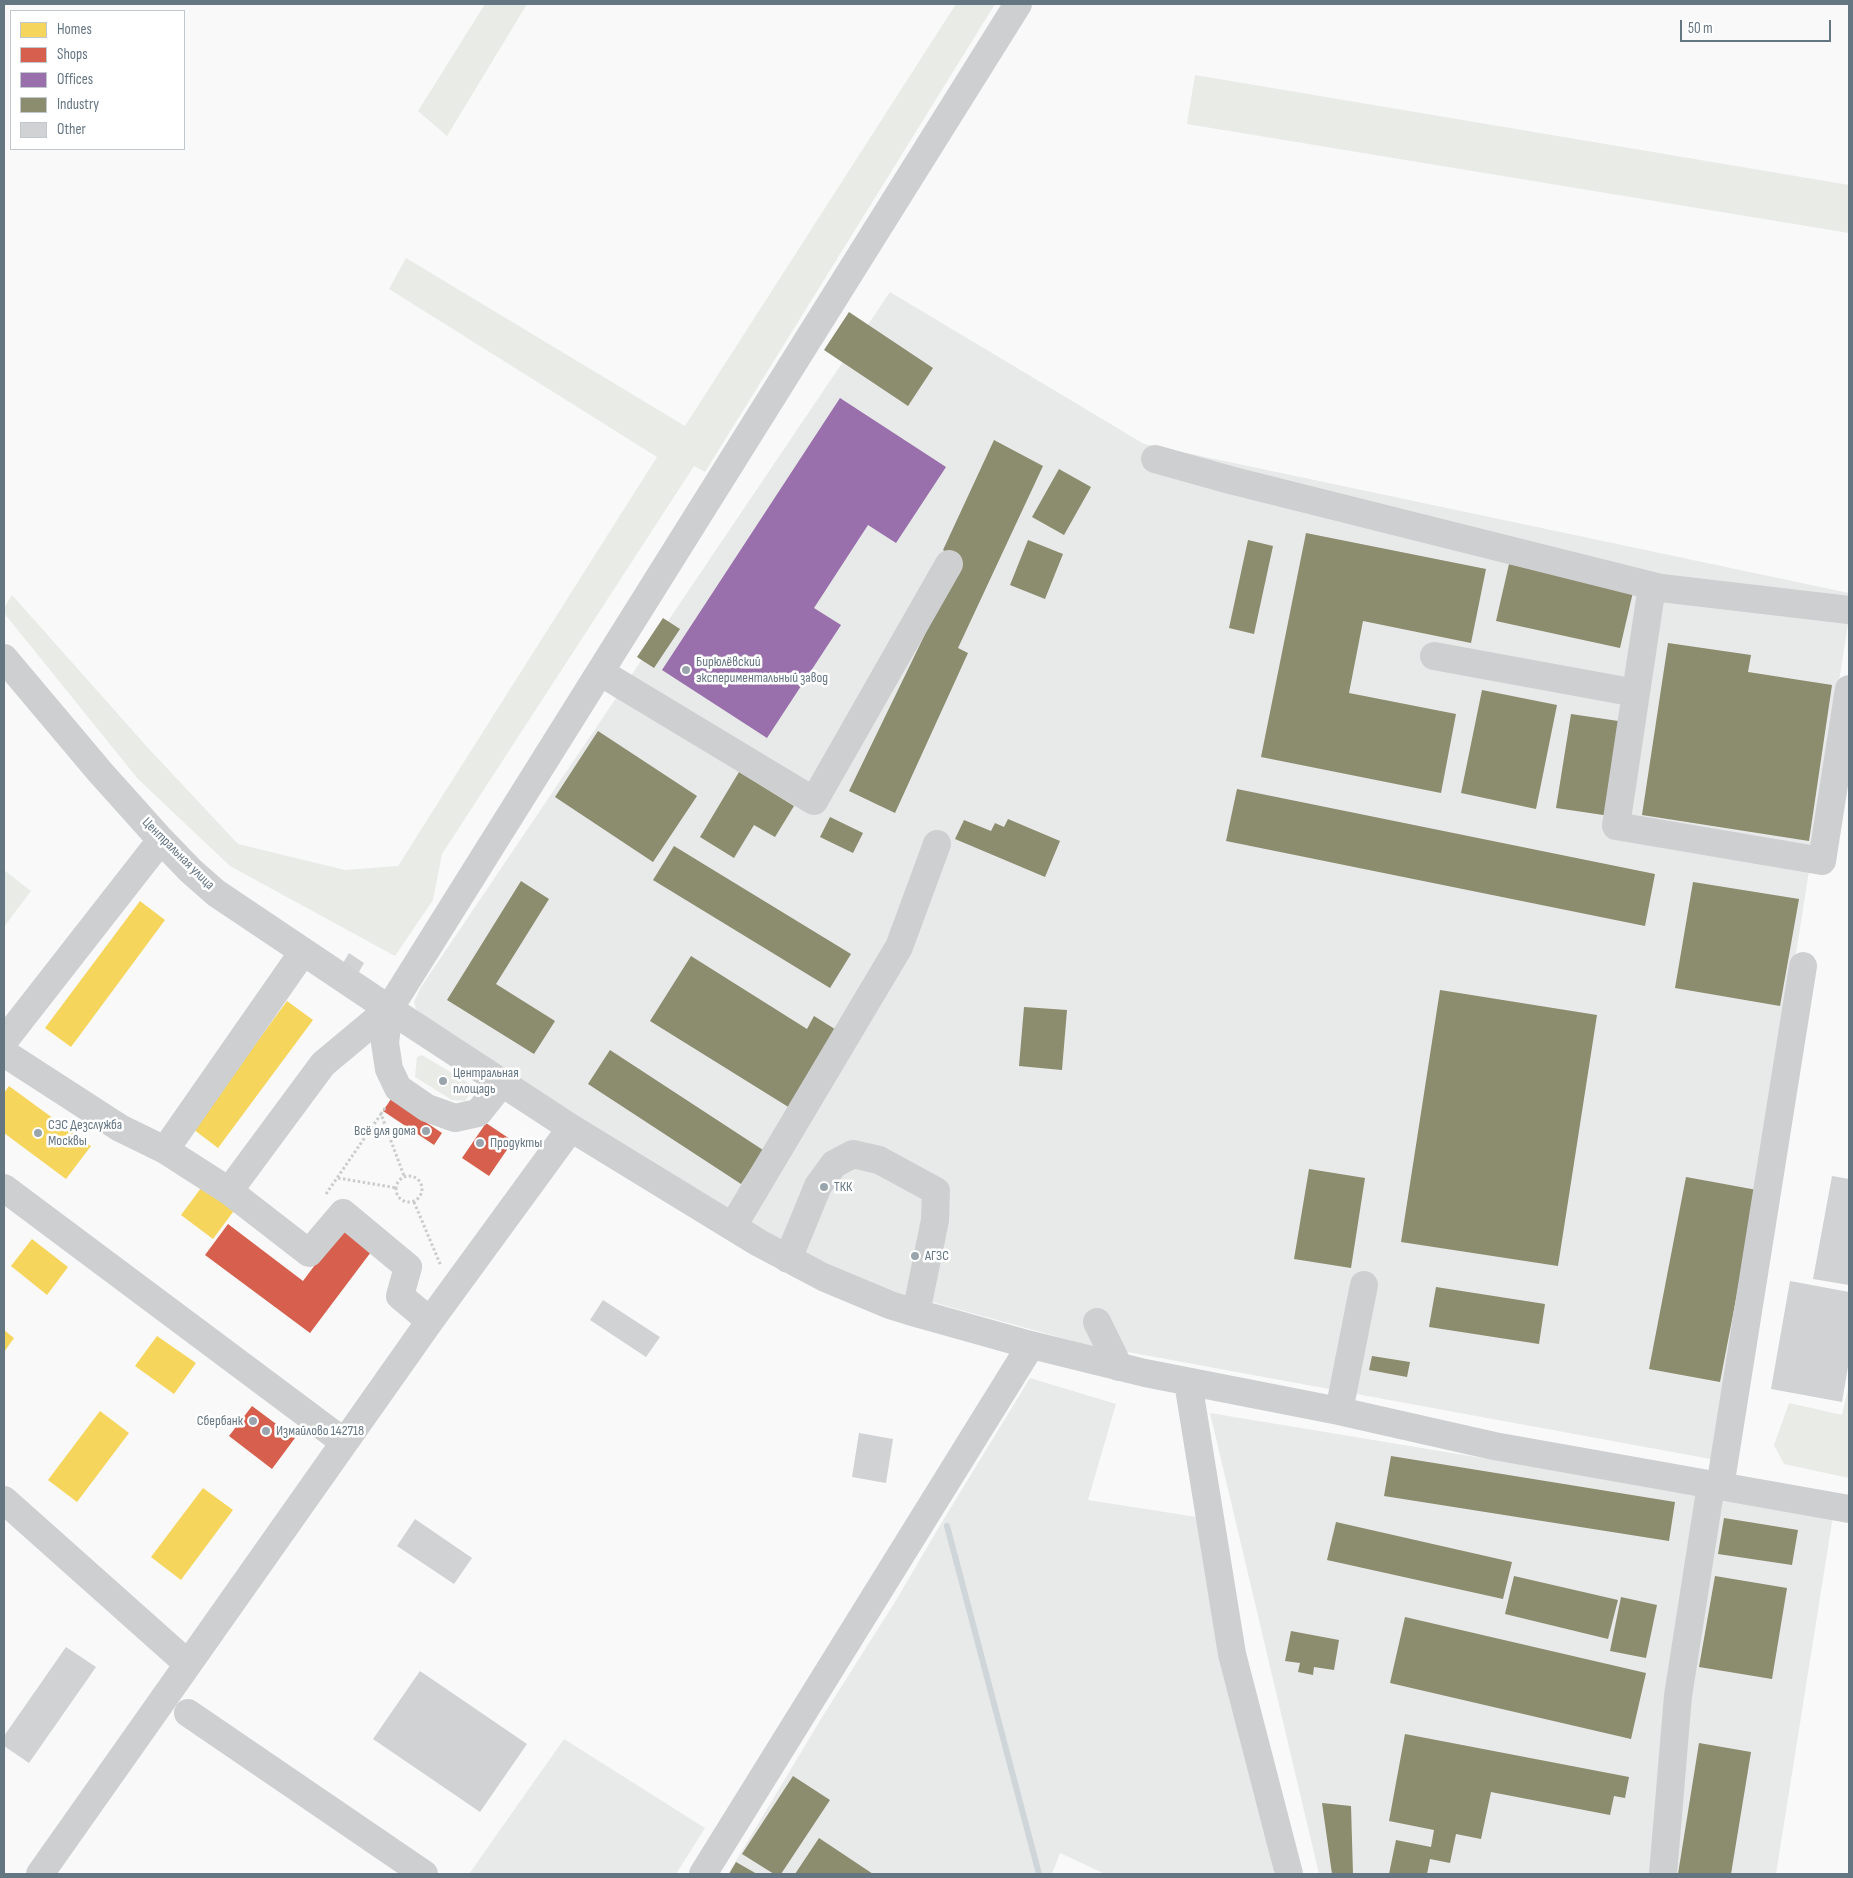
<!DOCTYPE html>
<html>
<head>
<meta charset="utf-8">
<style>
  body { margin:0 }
  #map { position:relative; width:1853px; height:1878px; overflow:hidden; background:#f9f9f9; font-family:"Sofia Sans Condensed",sans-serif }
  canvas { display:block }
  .frame { position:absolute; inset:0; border:5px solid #657683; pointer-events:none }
  .legend { position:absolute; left:10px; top:10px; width:175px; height:140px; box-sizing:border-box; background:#fff; border:1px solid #c1c8cd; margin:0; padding:6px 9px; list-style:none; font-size:15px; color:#657683 }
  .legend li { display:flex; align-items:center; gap:10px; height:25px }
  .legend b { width:25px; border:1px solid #c1c8cd }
  .scale { position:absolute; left:1680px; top:20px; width:151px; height:22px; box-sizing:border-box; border:2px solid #657683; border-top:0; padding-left:6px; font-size:15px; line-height:18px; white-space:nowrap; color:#657683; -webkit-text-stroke:4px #fff; paint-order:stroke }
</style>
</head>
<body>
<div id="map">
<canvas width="1853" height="1878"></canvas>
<div class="frame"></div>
<ul class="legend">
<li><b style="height:14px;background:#f6d55c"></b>Homes</li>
<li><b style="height:14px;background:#d6604d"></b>Shops</li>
<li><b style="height:14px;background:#9970ab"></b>Offices</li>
<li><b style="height:14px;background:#8c8c6e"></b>Industry</li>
<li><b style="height:14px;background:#d0d2d3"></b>Other</li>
</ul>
<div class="scale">50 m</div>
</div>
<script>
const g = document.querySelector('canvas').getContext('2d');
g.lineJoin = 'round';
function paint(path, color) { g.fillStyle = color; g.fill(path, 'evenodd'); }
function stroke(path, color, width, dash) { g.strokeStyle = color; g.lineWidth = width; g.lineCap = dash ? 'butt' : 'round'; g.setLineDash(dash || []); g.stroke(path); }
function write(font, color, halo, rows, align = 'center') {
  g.font = font + ' "Sofia Sans Condensed",sans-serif'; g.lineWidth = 5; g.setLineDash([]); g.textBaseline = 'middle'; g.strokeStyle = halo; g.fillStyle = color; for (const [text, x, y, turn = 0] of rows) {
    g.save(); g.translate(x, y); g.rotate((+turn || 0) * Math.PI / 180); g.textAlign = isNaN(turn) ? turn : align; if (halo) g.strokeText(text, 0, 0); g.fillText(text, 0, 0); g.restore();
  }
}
const built = new Path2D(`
  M890,292L1144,444L1849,593V618L1716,1460L1084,1344L834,1275L558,1106L424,1016L416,1009L414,1002L421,987Z
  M1030,1378L1116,1404L1088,1500L1203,1518L1274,1874H1105L1060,1853L1052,1874H728L824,1714L895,1602L939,1527Z
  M1210,1413L1833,1516L1776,1874H1319Z
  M564,1739L705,1828L676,1874H469Z`);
const green = new Path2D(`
  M485,4H527L447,136L418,111Z
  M956,4H995L705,472L694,466L442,854L433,900L395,956L230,866L138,779L4,613V608L12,595L149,749L238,844L345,870L398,866L657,457L389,289L406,258L685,426Z
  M1195,75L1849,185V233L1187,124Z
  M4,870L31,891L4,927Z
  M422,1055L472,1085L473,1089L465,1101L452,1100L415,1077L417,1057Z
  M1849,1385V1478L1784,1464L1774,1445L1789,1403L1842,1415Z`);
const homes = new Path2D(`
  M140,901L165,920L71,1047L45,1028Z
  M287,1001L313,1020L218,1148L193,1129Z
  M9,1086L91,1146L66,1179L4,1133V1093Z
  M204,1184L236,1208L213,1239L181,1215Z
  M32,1239L68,1267L47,1295L11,1266Z
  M4,1330L14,1338L4,1352Z
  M157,1336L196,1363L174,1394L135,1366Z
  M100,1411L129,1433L77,1502L48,1480Z
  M203,1488L233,1510L181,1580L151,1557Z`);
const shops = new Path2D(`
  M391,1099L442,1133L434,1145L383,1111Z
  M486,1123L513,1141L489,1176L462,1158Z
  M228,1224L303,1281L344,1226L374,1248L310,1333L205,1255Z
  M252,1406L295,1438L272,1469L229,1436Z`);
const offices = new Path2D(`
  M840,398L946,467L896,543L868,525L814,608L841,625L767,738L662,670Z`);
const industry = new Path2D(`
  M849,312L933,368L908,406L824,350Z
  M994,440L1043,466L958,648L968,653L895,813L849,791L961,560L943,550Z
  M1059,469L1091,487L1064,535L1032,517Z
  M1306,533L1486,569L1471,643L1363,621L1349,693L1456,714L1441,793L1261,757Z
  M1028,540L1063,554L1045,599L1010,585Z
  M1248,540L1273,546L1254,634L1229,628Z
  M1509,564L1633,592L1620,648L1496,621Z
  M663,618L680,629L654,668L637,657Z
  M1668,643L1751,655L1748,672L1832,685L1809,841L1642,815Z
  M1482,690L1557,705L1536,809L1461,793Z
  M1571,714L1625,722L1610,816L1556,808Z
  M598,731L697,796L653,862L555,797Z
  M739,772L794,806L775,837L754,825L734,858L700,837Z
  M1237,789L1655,874L1645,926L1226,841Z
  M830,817L863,833L853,853L820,837Z
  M1008,819L1060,841L1045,877L955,839L964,820L991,831L995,823L1004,827Z
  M674,846L851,954L830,988L653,880Z
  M521,881L549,899L496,984L555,1021L534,1054L447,1000Z
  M1693,882L1799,899L1780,1006L1675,988Z
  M691,956L807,1029L814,1016L838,1031L790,1108L650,1021Z
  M1440,990L1597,1015L1558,1266L1401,1242Z
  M1024,1007L1067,1010L1062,1070L1019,1066Z
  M610,1050L763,1150L741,1184L588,1084Z
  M1309,1169L1365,1178L1351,1268L1294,1259Z
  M1686,1177L1757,1190L1720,1382L1649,1369Z
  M1436,1287L1545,1304L1539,1344L1429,1327Z
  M1372,1356L1410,1362L1407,1377L1369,1370Z
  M1391,1456L1675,1502L1669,1541L1384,1496Z
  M1724,1518L1798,1530L1792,1565L1718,1554Z
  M1336,1522L1512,1562L1503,1599L1327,1560Z
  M1514,1576L1618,1600L1608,1639L1505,1614Z
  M1715,1576L1787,1588L1772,1679L1699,1667Z
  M1621,1597L1657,1605L1646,1658L1610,1651Z
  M1405,1617L1646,1673L1631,1739L1390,1683Z
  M1291,1631L1339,1640L1334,1670L1314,1667L1313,1675L1298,1672L1300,1663L1285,1661Z
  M1405,1734L1629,1777L1625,1798L1614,1796L1610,1815L1491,1792L1481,1839L1456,1834L1450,1863L1430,1859L1427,1874H1389L1396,1840L1431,1847L1434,1830L1389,1821Z
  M1699,1743L1751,1752L1731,1874H1678Z
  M793,1776L830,1800L781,1874H774L742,1854Z
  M1322,1803L1351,1806L1353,1874H1332Z
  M819,1838L873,1874H795Z
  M736,1862L757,1874H729Z`);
const stream = new Path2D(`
  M947,1526L1039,1874`);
const building = new Path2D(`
  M349,953L364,963L359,972L343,963Z
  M1832,1176L1849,1179V1285L1813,1279Z
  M1790,1281L1849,1292V1361L1842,1402L1771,1389Z
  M603,1300L660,1337L646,1357L590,1320Z
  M859,1433L893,1439L886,1483L852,1477Z
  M415,1519L472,1558L454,1584L397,1546Z
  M66,1647L96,1667L29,1763L4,1746V1736Z
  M420,1671L527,1744L480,1812L373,1739Z`);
const path = new Path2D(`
  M385,1108L381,1114L404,1176
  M396 1189a13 13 0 1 1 26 0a13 13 0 1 1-26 0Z
  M338,1178L397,1188
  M326,1194L381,1114
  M414,1202L441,1266`);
const minor = new Path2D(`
  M1155,459L1230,480L1661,588L1849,610
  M1652,586L1616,826L1822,861L1849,689
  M1434,656L1636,693
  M4,658L100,772L161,840L191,871L216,893L374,999L571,1128L759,1243L823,1277L890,1305L916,1313L1023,1343L1145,1373L1339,1411L1494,1446L1849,1509
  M600,672L814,801L949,564
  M389,1009L385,1043L389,1069L398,1088L427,1108L455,1118L478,1113L502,1083
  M4,1041L161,840
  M4,1053L120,1128L165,1150L229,1191L323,1064L389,1009L1018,4
  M165,1150L303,952
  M4,1188L344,1442
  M229,1191L309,1253L343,1213L408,1267L400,1296L430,1321
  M733,1226L899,947L937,844
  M788,1259L818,1186L834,1164L853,1154L879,1160L936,1191L935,1220L916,1313
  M1097,1322L1119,1367
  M1188,1382L1232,1654L1289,1874
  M1339,1411L1364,1285
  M1720,1487L1803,966
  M4,1500L188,1664
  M188,1713L424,1874
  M40,1874L430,1321L571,1128
  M703,1874L1031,1345
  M1663,1874L1678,1696L1711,1485`);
const markers = [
  [686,670,5,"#99a4ac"],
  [443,1081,5,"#99a4ac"],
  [426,1131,5,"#99a4ac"],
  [38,1133,5,"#99a4ac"],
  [480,1143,5,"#99a4ac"],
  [824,1187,5,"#99a4ac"],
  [915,1256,5,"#99a4ac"],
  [253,1421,5,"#99a4ac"],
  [266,1431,5,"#99a4ac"]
];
const poiNames = [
  ["Бирюлёвский",696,662],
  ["экспериментальный завод",696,678],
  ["Центральная",453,1073],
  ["площадь",453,1089],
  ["СЭС Дезслужба",48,1125],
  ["Москвы",48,1141],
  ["Всё для дома",416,1131,"right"],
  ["Продукты",490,1143],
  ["ТКК",834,1187],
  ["АГЗС",925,1256],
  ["Сбербанк",243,1421,"right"],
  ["Измайлово 142718",276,1431]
];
const streetNames = [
  ["Центральная улица",178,854,45]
];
paint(built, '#e8e9e9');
paint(green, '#e8ebe6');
paint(homes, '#f6d55c');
paint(shops, '#d6604d');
paint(offices, '#9970ab');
paint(industry, '#8c8c6e');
stroke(stream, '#ced6d9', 6);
paint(building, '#d0d2d3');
stroke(path, '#cbcccd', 3, [2.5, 2.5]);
stroke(minor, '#cecfd0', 28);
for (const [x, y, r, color] of markers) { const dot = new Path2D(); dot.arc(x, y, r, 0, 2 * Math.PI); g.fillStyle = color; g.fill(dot); stroke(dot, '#fff', 2); }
write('14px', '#657683', '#fff', poiNames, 'left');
write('14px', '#657683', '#fff', streetNames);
</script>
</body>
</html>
